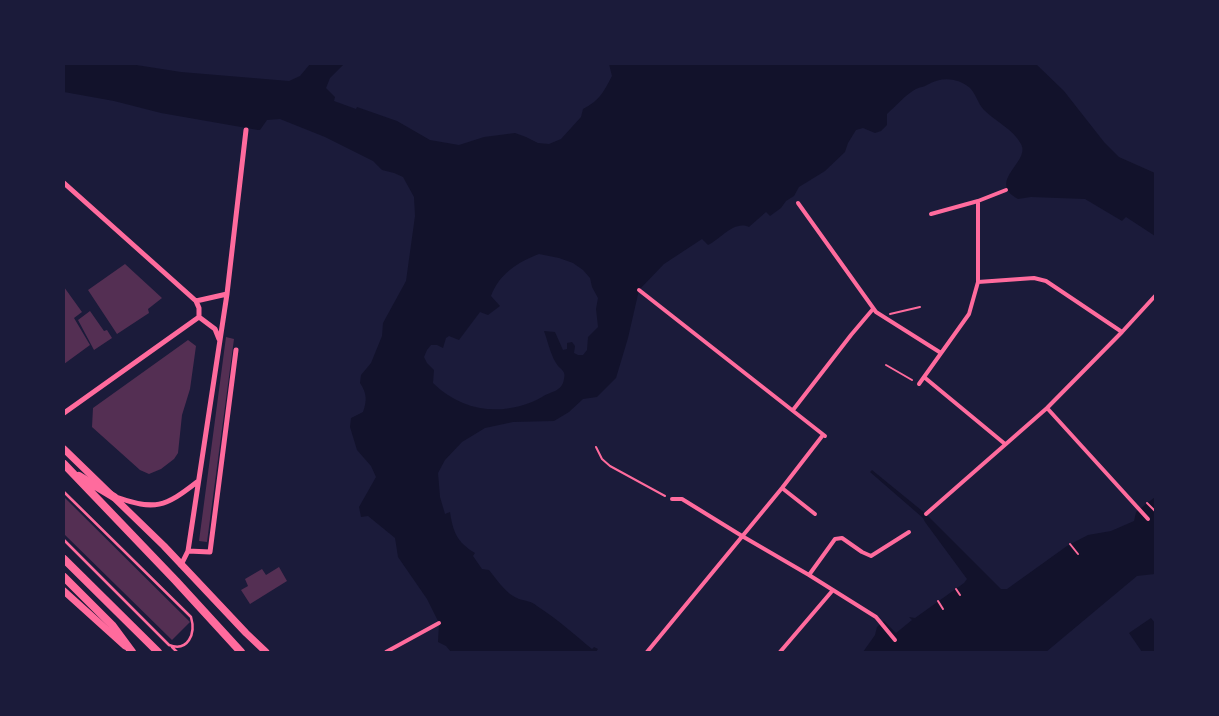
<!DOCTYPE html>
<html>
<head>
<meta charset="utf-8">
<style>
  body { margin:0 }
  #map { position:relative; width:1219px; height:716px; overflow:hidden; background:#1b1b3a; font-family:Overpass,sans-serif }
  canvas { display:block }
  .frame { position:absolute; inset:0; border:65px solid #1b1b3a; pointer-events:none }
</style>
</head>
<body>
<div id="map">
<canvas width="1219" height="716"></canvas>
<div class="frame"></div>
</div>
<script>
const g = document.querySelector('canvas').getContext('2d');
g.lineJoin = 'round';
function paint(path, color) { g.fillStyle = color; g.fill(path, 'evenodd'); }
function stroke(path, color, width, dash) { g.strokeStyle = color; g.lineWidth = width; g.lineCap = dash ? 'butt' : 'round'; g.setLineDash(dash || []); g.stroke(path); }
const water = new Path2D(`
  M64,64H130L181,72L289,81L300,76L310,64H344L330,78L326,88L335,97L334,101L356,109L357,107L397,121L430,140L459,145L484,137L515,133L526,137L538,143L549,144L561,139L581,117L583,109C600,100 603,93 612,76L609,64H1036L1064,91L1104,142L1119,157L1155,173V236L1126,217L1122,221L1085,199L1031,197L1018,199C986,181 1031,162 1021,144C1013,129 996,122 984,110C978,104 976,94 970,88C956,77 941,77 927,85C924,87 920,87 916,89C906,94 896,106 887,114V125L881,131L875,133L863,128L856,130L848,143L845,152L825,171L799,187L794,196L786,201L781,208L770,216L766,212L749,227C734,220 721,239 708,245L702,239L664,264L639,290L628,338L616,378L597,397L583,399L569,412L554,421L513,422L485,428L462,442L445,460L438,473L440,497L445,514L450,512C453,532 457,542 475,553L473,556L482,569L489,570C498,581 506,594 519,599C526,601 531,601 537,606C557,619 574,634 592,649L594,647L598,649L596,652H451L446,646L438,642L439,623L427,599L398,557L395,538L368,516L361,517L359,507L376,477L371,466L357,450L350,427L351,418L363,412C367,401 367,393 360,383L361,375L371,363L382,336L383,323L406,281L415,216L414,197L403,177L394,173L382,170L373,161L325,137L280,119L267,120L260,130H258L161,113L114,101L64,92ZM539,254L559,258L573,263L583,270L590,278L592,287L598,298L596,309L598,327L588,337L587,350L583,355H578L574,353L575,346L572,342L567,343V349L563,350L555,332L544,331C548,342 551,357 558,366C562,370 566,372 564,379C562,392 551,391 542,397C506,417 463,413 433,383L434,370L427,363L424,357L427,350L431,345H437L443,348L446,338L449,336L459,340L480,312L488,315L500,306L491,296C499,274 518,262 539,254Z
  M872,470L926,514L1001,589H1007L1067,546L1088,535L1111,531L1134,521L1136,512L1155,497V574L1137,576L1046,652H863L875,635L877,627L884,621L896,633L912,620L909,617L915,618L964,583L967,579L925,522L923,518L870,472Z
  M1151,618L1155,623V652H1142L1129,633Z`);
const building = new Path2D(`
  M125,264L162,298L148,309L149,313L117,334L88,290Z
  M64,287L82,312L74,318L90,345L64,364Z
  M90,311L104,331L107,330L112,338L94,350L78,320Z
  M226,337L234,339L207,542L199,541Z
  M188,340L196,346L190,389L182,415L178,453L174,459L161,469L149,474L140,470L92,427L93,408Z
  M64,497L190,622L172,640L64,534Z
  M279,567L287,581L250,604L241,590L248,586L245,579L262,569L266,575Z`);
const path = new Path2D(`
  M890,314L920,307
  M886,365L912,380
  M596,447L602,459L610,466L665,496
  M1147,503L1155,511
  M1070,544L1078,554
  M956,589L960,595
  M938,601L943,609`);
const service = new Path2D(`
  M64,492L191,617C196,634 188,652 169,645L64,540
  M172,647L177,652`);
const pedestrian = new Path2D(`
  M798,203L876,312L941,353
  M931,214L978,201L1006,190
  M978,282L1034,278L1046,281L1122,332
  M639,290L825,436
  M924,377L1005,444
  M919,384L969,314L978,282V201
  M1047,408L1148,519
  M793,410L851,335L873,309
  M782,488L815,514
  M672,499H682L742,536L809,575L876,617L895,640
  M926,514L1047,408L1122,332L1155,296
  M809,575L835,539L842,538L862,552L871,556L909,532
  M386,652L439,623
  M647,652L782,488L823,435
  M780,652L833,590`);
const minor = new Path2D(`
  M64,183L196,301L199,308V317L64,413
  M196,301L227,294
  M199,317L215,329L219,339
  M116,497C155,511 165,507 197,482
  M188,551L210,552L236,350
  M181,565L188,551L227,294L246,130`);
const secondary = new Path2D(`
  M64,449L164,546L246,633L266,652
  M64,591L125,646`);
const trunk = new Path2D(`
  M64,464L176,581L241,652
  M79,476L114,497
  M64,559L158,652
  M64,577L112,625L132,652`);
paint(water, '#12122b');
paint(building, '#542f53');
stroke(path, '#ff6b9d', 2);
stroke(service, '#ff6b9d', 2.5);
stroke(pedestrian, '#ff6b9d', 4);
stroke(minor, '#ff6b9d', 5);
stroke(secondary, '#ff6b9d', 7);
stroke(trunk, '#ff6b9d', 8);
</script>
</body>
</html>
